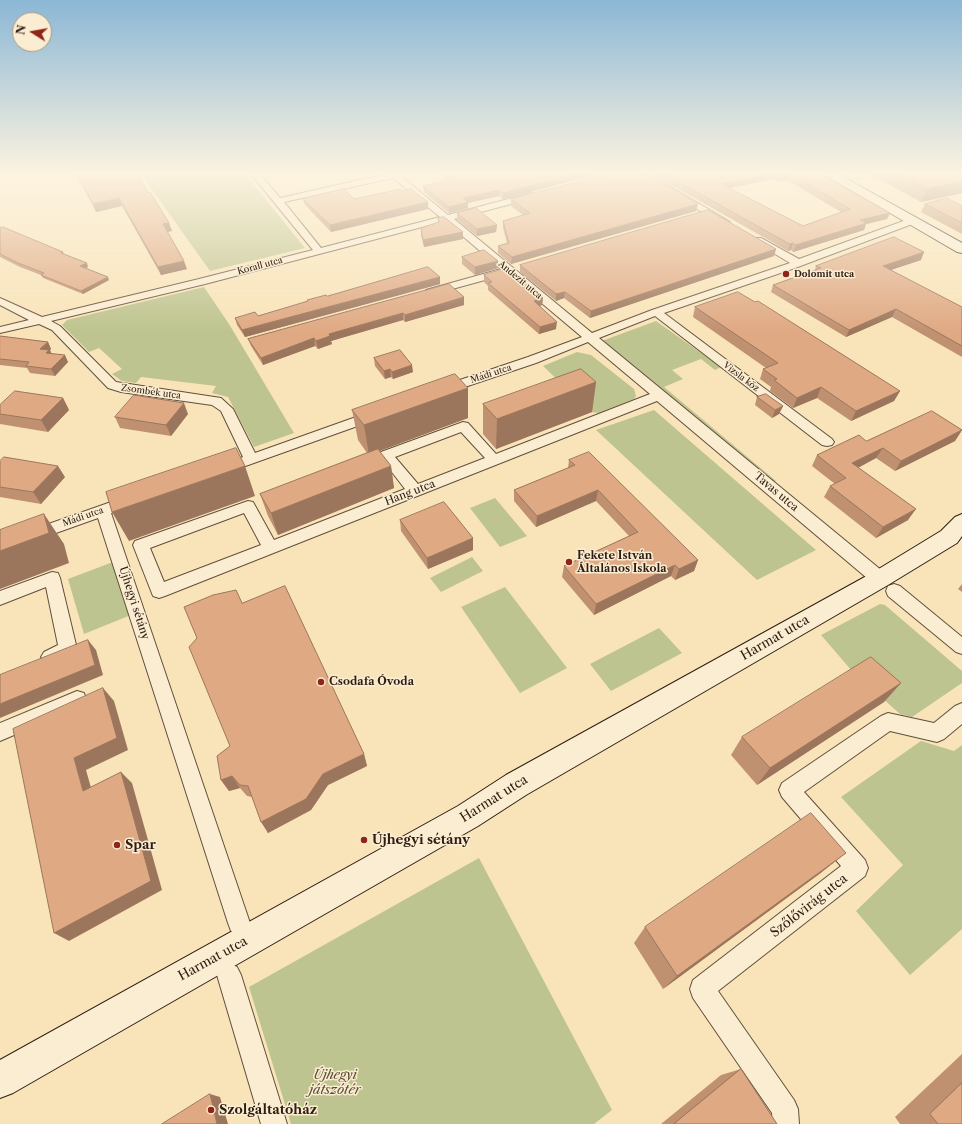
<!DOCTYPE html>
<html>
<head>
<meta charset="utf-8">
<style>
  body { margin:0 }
  #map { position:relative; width:962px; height:1124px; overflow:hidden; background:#f9e4b9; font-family:"Libre Caslon Text",serif }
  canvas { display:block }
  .north { position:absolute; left:12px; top:12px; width:40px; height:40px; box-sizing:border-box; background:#fbedd2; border:1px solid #a99a85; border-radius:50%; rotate:281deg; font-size:11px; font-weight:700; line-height:16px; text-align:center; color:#2e1d12 }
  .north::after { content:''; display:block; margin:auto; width:14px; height:18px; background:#8f2418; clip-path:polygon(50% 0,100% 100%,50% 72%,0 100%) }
</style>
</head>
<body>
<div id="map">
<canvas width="962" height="1124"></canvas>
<div class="north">N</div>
</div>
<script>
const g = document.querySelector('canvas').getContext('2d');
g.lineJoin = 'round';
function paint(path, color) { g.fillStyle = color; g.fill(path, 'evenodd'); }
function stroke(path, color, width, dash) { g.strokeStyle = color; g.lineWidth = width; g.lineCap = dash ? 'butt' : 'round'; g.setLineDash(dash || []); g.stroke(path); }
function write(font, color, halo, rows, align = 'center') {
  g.font = font + ' "Libre Caslon Text",serif'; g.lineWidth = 3; g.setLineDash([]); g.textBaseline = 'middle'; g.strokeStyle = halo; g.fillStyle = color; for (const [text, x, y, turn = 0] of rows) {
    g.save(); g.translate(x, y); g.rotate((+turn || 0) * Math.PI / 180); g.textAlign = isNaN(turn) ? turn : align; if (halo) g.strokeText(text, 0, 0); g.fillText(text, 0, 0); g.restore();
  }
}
const green = new Path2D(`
  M141,174H245L305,248L210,271Z
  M204,287L229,324L294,433L254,447L228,397L212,393L216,386L141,377L136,383L122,381L112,374L122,369L99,348L89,352L62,325L67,320Z
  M656,321L721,367L715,370L701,359L672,370L683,379L664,387L776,481L769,483L599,342Z
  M577,352L591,355L634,389L636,396L634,399L599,413L591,412L543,366Z
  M654,410L816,550L757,580L596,430Z
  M495,498L527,536L500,547L470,508Z
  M472,557L483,571L441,592L430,578Z
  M113,562L131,615L84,634L68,579Z
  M505,587L567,668L520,693L461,607Z
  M880,604L885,605L962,671V683L912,717L900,714L852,671L821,635Z
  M659,628L682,653L611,691L590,664Z
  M921,741L954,751L962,745V929L910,975L856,911L903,865L841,797Z
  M479,858L612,1110L594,1124H291L249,987Z`);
const street = new Path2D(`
  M251,174H260L280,198L386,174H402L401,176L448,215L531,193L534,194L536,196L534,198L454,219L592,333L652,310L790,263L755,242L753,240L755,238H761L799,259L909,219H915L917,221L915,223L795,268L664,313L832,439L834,442L832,445L827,446L822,445L655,316L599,338L886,574L888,579L886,584L880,585L874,584L657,401L165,596L159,598L153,596L133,545L135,541L248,501L253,502L274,540L405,489L381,458L379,455L381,452L463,422L468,423L496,454L650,394L588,342L536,363L447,393H439L437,390L439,387L528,357L582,337L507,274L434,294H426L425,292L426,290L501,269L445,221L205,284L51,321L60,326L116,382L221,398L233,409L255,453L370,412L375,411L380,412L382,415L380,418L223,474L218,472L216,469L218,466L243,457L221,411L212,405L121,392L108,388L52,330L39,324L0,333V327L29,320L0,305V298L42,317L199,279L313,250ZM393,178L440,217L321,248L284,202ZM461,432L485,458L418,484L395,457ZM244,513L261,545L164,582L150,548Z
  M638,174H649L730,222L728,224H722Z
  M131,495L136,496L138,500L136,504L111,513L250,923L247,931L239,934L231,931L228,923L98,518L0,553V541Z
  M52,572L58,573L60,578L77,649L74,654L50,665L44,662L41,657L44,652L58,645L46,587L0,605V591Z
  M894,584L900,586L962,637V654L956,652L888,596L886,591L888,586Z
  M77,691L84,693L86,699L84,705L0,741V723Z
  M962,703V724L944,739L937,742L890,731L804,792L865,860L868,868L865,876L718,991L794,1100L798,1109L799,1124H773L772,1113L693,998L690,989L693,980L841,866L782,797L779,790L782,783L881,716L888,713L934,723L955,706Z
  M229,963L237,967L241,975L287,1124H261L217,975L221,967Z`);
const secondary = new Path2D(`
  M823,174H838L962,243V253L957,252Z
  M962,514V536L957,543L888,585L526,795L478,826L13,1093L0,1098V1060L458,806L506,775L872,573L941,531L955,517Z`);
const wall = new Path2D(`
  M77,174L148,193L172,231L167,232L187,269L161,275L122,206L96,212Z
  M445,174H599L503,199L499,196L468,203V208L449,213L424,192L423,186L448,180L446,178Z
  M652,174H823L831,180L890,213L887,219L866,224L864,230L793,252L791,250L788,251ZM773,179L777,182L787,180L841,212L803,226L730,188Z
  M870,174H962V193L921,202Z
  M403,191L428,202V209L331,232L305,205L303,199H354Z
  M511,199L698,204L696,211L511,264L498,253V246L507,243L503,228V221L523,215L511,206Z
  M925,204L962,206V234L921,212Z
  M457,213L497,225L496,232L477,236L457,220Z
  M438,218L463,232V239L424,247L421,235V228L438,223Z
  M0,228L63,252L65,255L88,267L85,268L109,280L83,294L43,278L41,275L20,267L0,257Z
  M776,249L774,256L590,318L564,298L556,301L520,272V265Z
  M462,257L498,268L475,275L462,264Z
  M921,260L890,270L962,307V357L892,317L846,337L771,292L773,285L815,270L816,266Z
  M484,275L543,298L542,305L540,306L556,329L539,334L488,290V286L484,282Z
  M440,277V284L245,337L237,325L235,318L258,316L307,302V300Z
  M449,284L464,305L405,322L403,320L331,341L332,344L318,349L315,346L263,365L251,346L248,339Z
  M695,307L900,391L894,401L851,421L817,398L793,408L770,391L771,387L760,379L763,369L766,368L693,317Z
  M0,336L48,342L51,349L50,350L51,354L68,362L55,376L30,373L27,368L0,365Z
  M374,358L413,372L393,379L391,377L385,379L375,366Z
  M596,382L592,412L496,449L483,434V404Z
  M468,388V418L379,451L391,466L394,488L278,535L268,516L260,494L367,453L358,440L352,410Z
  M757,397L783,406L779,414L772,418L755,405Z
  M63,398L69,410L48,432L0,424V405Z
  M188,414L171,436L120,428L115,417Z
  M962,430L955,441L895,471L876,458L858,468L908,520L876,538L824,497L830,486L835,484L812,466L817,455L866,441Z
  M569,460L698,560L694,571L675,580L671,576L594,615L562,577L564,566L629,536L596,501L536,527L514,501V490L568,468Z
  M0,461L65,477L41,504L0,497Z
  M400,520L473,538V550L428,569L401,531Z
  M962,584V592L958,589Z
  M236,590L242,603L364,754L367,766L328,785L311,810L268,833L252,797L247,796L240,788L229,791L221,780L230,746Z
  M901,683L884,702L757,785L731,755L742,737Z
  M822,872L663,989L634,943L645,927Z
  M962,1054V1124H900L895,1117Z
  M741,1069L777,1124H661L721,1075Z`);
const shadedWall = new Path2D(`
  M576,174H599L503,199V193Z
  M769,174H774L773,179L725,189L723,184Z
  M786,174H788L787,180L777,182L779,176Z
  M962,181V193L921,202L927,189Z
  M499,190V196L468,203V208L449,213V207L463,198Z
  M119,198L122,206L96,212L93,204Z
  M428,202V209L331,232L330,225Z
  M698,204L696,211L511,264L512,257Z
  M890,213L887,219L866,224L864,230L793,252L796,245L860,220Z
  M169,223L172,231L166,232L163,224Z
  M497,225L496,232L477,236V229Z
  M463,232V239L424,247L423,240Z
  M793,243L791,250L788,251L790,244Z
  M776,249L774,256L590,318L591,311Z
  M924,252L921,260L879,274L883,266Z
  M184,261L187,269L161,275L158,267Z
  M498,261V268L475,275V267Z
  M87,263L88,267L82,270L80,266Z
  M108,277L109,280L83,294L81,291Z
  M440,277V284L245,337L242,330Z
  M565,292L564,298L556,301V294Z
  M464,297V305L405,322V315Z
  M543,298L542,305L534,308V301Z
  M896,309L892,317L846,337L849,330Z
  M403,313V320L331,341L332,344L318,349L316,341L329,334Z
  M557,322L556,329L539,334L540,327Z
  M314,338L315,346L263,365L261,358Z
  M48,342L51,349L50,350L53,357L46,354L40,349Z
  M65,355L68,362L55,376L51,369Z
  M412,365L413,372L393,379L392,372Z
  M390,369L391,377L385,379L384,371Z
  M596,382L592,412L496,449L497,419Z
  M821,387L817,398L793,408L797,398Z
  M468,388V418L369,455L364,425Z
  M900,391L894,401L851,421L856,411Z
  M63,398L69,410L48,432L41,420Z
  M184,403L188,414L171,436L166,425Z
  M783,406L779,414L772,418L775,410Z
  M962,430L955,441L895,471L901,461Z
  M883,448L876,458L846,474L852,463Z
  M58,466L65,477L41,504L33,492Z
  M245,466L255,496L129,541L112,512Z
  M391,466L394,488L278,535L271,513Z
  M598,490L596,501L536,527L537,516Z
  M916,509L908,520L876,538L883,527Z
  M44,514L64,544L69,563L0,589V551Z
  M473,538V550L428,569L427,558Z
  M698,560L694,571L675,580L679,569Z
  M675,565L671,576L594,615L596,604Z
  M88,640L96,650L103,675L0,718V704Z
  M901,683L884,702L757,785L770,768Z
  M103,688L114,701L128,750L86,770L95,802L83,791L74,758Z
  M364,754L367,766L328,785L311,810L268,833L261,822L323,774Z
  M121,772L132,783L162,890L69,941L54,933Z
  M232,776L240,788L229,791L221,780Z
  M846,853L822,872L663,989L677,976Z
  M210,1094L220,1097L228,1124H217Z`);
const building = new Path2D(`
  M77,174H138L148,193L150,192L169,223L163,224L184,261L158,267L119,198L93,204Z
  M449,174H576L503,193L499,190L463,198L468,202L449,207L423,186L454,178Z
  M609,174H647L698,204L512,257L498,246L509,243L503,221L530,213L511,199Z
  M665,174H769L723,184L726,186H725L803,226L850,209L790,174H823L831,178L829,179L890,213L860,220L867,223L796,245L793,243L790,244Z
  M776,174H786L779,176Z
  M898,174H962V181L927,189Z
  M344,189L354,199L401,189L403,191L411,189L428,202L330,225L303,199Z
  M947,198L962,206V223L925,204Z
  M476,208L497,225L477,229L457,213Z
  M708,210L776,249L591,311L565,292L556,294L520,265Z
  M444,217L463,232L423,240L421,228L439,222L438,218Z
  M3,227L63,252L61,253L87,263L80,266L108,277L81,291L41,275L44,273L18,263L0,254V228Z
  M894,237L924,252L883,266L962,307V346L896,309L849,330L773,285L821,268L816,266Z
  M484,250L498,261L475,267L462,257Z
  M428,267L440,277L242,330L235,318L255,312L258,316L308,301L307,300L326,295L327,296Z
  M507,268L543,298L534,301L557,322L540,327L488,283L492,282L484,275Z
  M449,284L464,297L405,315L403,313L329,334L330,336L316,341L314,338L261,358L248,339Z
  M738,292L755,302L758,301L900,391L856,411L821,387L797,398L774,380L777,379L763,369L778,363L695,307Z
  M0,336L48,342L40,349L49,350L46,353L65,355L51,369L26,366L29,362L0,359Z
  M400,350L412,365L392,372L390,369L384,371L374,358Z
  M581,369L596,382L497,419L483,404Z
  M455,374L468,388L364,425L352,410Z
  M15,391L63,398L41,420L0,414V405Z
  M766,394L783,406L775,410L757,397Z
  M134,395L184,403L166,425L115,417Z
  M932,411L962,430L901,461L883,448L852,463L916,509L883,527L830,486L846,478L817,455L859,435L866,441Z
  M236,448L245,466L112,512L106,492Z
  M378,449L391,466L271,513L260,494Z
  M589,452L698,560L679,569L675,565L596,604L564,566L638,532L598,490L537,516L514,490L575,465L569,460Z
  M4,457L58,466L33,492L0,487V461Z
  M444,502L473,538L427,558L400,520Z
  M44,514L49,533L0,551V530Z
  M285,586L364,754L323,774L306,799L261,822L248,786L240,785L232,776L221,780L217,756L230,746L189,647L197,638L184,607L213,595L236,590L242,603Z
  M88,640L95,665L0,704V675Z
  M871,657L901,683L770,768L742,737Z
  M103,688L117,738L74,758L83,791L121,772L151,881L54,933L13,729Z
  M811,813L846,853L677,976L645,927Z
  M741,1069L777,1124H674Z
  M962,1083V1124H938L930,1114Z
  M210,1094L217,1124H162Z`);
const markers = [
  [786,274,4,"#8f2418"],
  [569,562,4,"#8f2418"],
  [321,682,4,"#8f2418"],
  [364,840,4,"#8f2418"],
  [117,845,4,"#8f2418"],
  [211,1110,4,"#8f2418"]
];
const farStreetnames = [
  ["Korall utca",260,266,-15],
  ["Andezit utca",520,280,40],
  ["Mádi utca",491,374,-18],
  ["Vizsla köz",741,377,37],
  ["Zsombék utca",151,392,8],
  ["Mádi utca",83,517,-19]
];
const farPoinames = [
  ["Dolomit utca",794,274]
];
const streetNames = [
  ["Tavas utca",776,492,40],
  ["Hang utca",410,493,-21],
  ["Újhegyi sétány",134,603,72]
];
const poiNames = [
  ["Fekete István",577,556],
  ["Általános Iskola",577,569],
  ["Csodafa Óvoda",329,682]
];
const nearStreetnames = [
  ["Harmat utca",775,638,-30],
  ["Harmat utca",494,799,-32],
  ["Szőlővirág utca",809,906,-38],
  ["Harmat utca",213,959,-29]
];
const nearPoinames = [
  ["Újhegyi sétány",372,840],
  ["Spar",125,845],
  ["Szolgáltatóház",219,1110]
];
const nearParknames = [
  ["Újhegyi",335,1075],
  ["játszótér",335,1090]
];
paint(green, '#bec48f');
stroke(street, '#614f3c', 2);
stroke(secondary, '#2e1d12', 2);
paint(street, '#fbedd2');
paint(secondary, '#fbedd2');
paint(wall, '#c09171');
paint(shadedWall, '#9c765c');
paint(building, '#dfa983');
stroke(building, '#9c765c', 1);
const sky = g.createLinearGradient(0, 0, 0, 332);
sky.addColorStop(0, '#8bb7d5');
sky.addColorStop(0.52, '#fcf3e0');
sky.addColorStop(1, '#fcf3e000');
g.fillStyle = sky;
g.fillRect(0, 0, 962, 332);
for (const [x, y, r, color] of markers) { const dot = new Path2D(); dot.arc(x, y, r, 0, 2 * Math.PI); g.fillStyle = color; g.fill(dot); stroke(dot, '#fbedd2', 1.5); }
write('9px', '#2e1d12', '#fbedd2', farStreetnames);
write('bold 9px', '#2e1d12', '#fbedd2', farPoinames, 'left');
write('11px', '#2e1d12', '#fbedd2', streetNames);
write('bold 11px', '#2e1d12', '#fbedd2', poiNames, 'left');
write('13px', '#2e1d12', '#fbedd2', nearStreetnames);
write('bold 13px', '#2e1d12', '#fbedd2', nearPoinames, 'left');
write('italic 13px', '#594f38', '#fbedd2', nearParknames);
</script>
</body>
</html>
